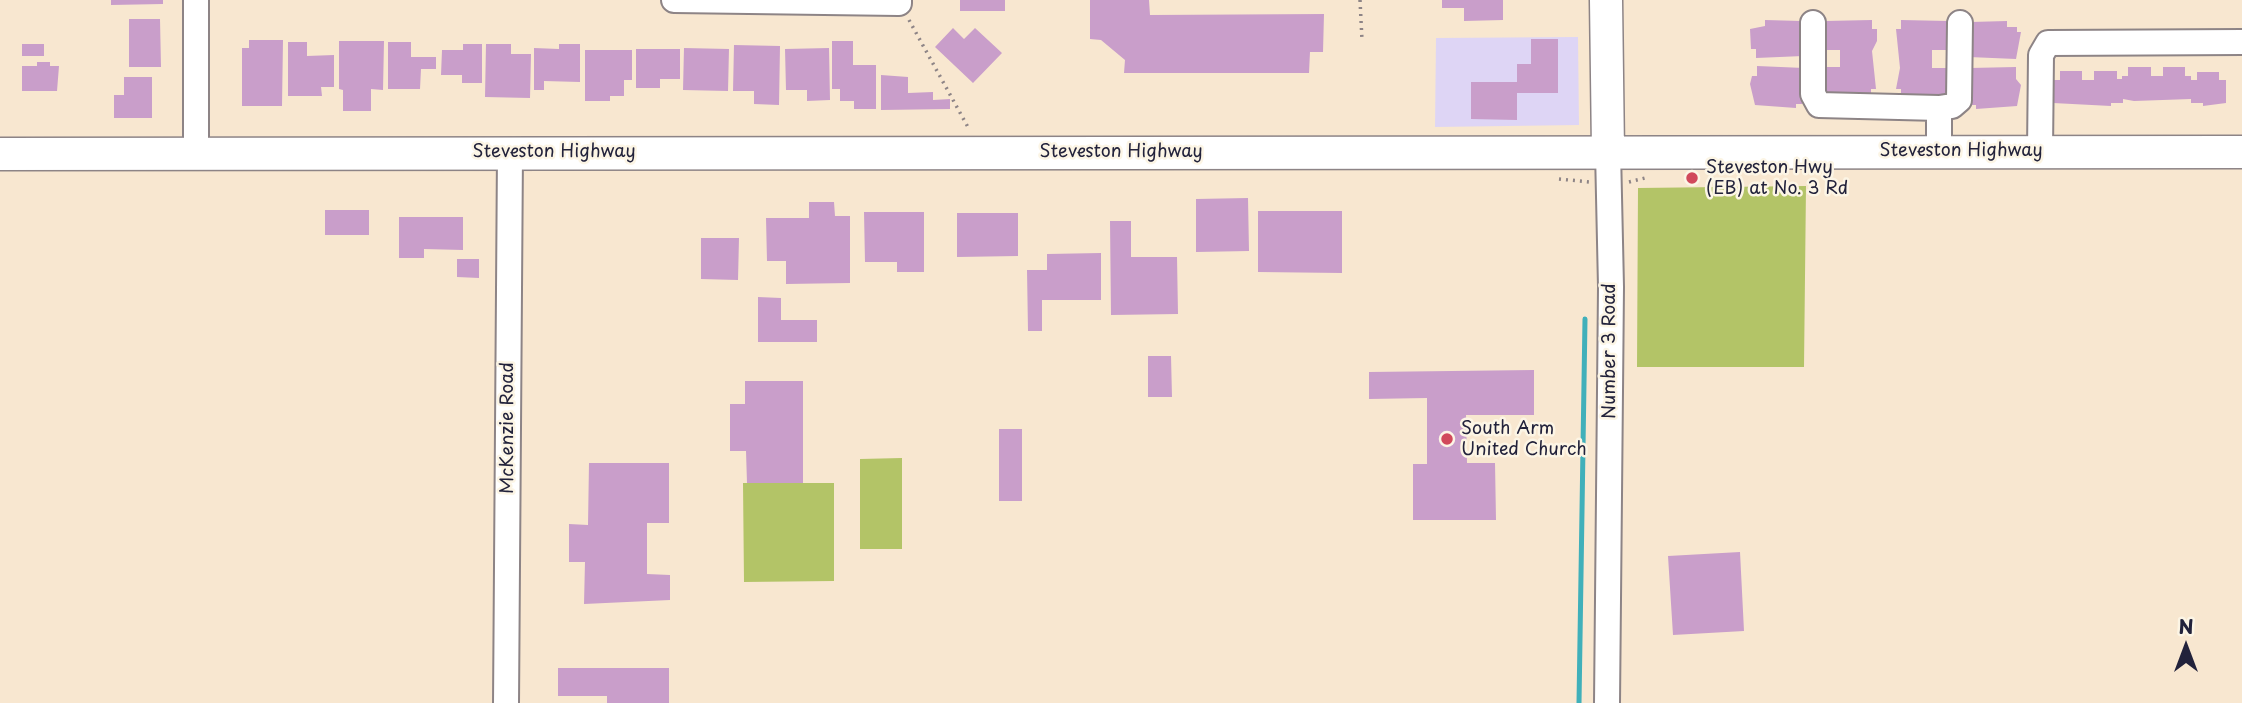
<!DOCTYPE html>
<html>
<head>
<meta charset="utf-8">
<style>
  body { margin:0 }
  #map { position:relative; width:2242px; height:703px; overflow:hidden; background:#f8e7d0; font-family:"Playpen Sans",sans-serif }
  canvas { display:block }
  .north { position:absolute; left:2151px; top:612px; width:70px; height:70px; -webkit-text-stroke:5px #fcf5e5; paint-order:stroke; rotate:0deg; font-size:19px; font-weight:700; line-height:28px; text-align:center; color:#22223b }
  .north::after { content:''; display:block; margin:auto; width:24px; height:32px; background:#22223b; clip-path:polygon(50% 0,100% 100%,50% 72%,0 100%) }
</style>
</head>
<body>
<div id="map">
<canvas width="2242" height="703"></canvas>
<div class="north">N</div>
</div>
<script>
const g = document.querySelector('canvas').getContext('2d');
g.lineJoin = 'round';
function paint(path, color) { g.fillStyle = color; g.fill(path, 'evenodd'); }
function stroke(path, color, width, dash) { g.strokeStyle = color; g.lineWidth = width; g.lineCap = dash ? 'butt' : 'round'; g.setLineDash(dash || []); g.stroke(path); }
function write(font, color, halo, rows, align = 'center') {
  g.font = font + ' "Playpen Sans",sans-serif'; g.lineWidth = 5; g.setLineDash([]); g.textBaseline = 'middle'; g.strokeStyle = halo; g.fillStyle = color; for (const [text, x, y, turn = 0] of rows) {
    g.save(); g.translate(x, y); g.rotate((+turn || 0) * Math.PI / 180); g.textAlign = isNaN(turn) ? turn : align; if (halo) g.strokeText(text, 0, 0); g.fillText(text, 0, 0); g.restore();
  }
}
const built = new Path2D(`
  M1578,37L1579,125L1435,127L1436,38Z`);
const green = new Path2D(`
  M1806,186L1804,367H1637L1638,188Z
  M902,458V549H860V459Z
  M743,483H834V581L744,582Z`);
const stream = new Path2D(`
  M1579,703L1585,319`);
const building = new Path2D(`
  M111,0H163V4L111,5Z
  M960,0H1005V11H960Z
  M1090,0H1149L1150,15L1324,14L1323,52H1310L1309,73H1124L1125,60L1101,40L1090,39Z
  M1442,0H1503V20L1464,21V8H1442Z
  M129,19H160L161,67H129Z
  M1765,20L1801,21L1803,56L1756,58V49H1751L1750,29L1765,26Z
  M1872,20V29H1877V41L1872,51L1876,89H1871V98L1825,97V67H1840V50H1825V21Z
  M1901,20L1948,21V50H1932V68H1948V97L1901,98V89H1896L1900,68L1896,29H1901Z
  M2007,21V27H2017V32H2021L2016,59L1969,57L1971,22Z
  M953,28L964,39L975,28L1002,53L973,83L935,47Z
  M1531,39H1558V93H1517V120L1471,119V82H1517V64H1531Z
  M249,40H283L282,106H242V48H249Z
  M339,41H384L383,90L371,89V111H343V90L339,89Z
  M832,41H853V65H876V109H854V101H840V89H832Z
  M288,42H307V56L334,55V87H321L322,96H288Z
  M388,42H411V57H436V69H421L420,89H388Z
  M22,44H44V56H22Z
  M463,44H482V83H462V75H441L442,50H463Z
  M486,44H511V54H531L530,98L485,97Z
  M559,44H580V82L544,81V90H534V48L559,49Z
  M734,45L780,46L779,105L754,104V91H733Z
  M684,48L729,49L728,91L683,90Z
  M829,48L830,100L807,101V90H786L785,49Z
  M636,49H680V79H660V88H636Z
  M585,50H632V80H624V96H610V101H585Z
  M37,62H50V66H59L57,91H22V66H37Z
  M1757,66L1804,68L1802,104H1796V108L1755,105L1750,84L1752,76H1757Z
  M2016,67V79L2021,85L2017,106L1976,109V105H1971L1970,68Z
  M2128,67H2151V76H2163V67H2185V76H2191V80H2197V72H2219V80H2226V103L2203,106V103H2191V99L2134,101L2123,99V103H2111V106L2053,103V80H2060V71H2082V80H2094V71H2117V79H2122V76H2128Z
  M881,75L908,77V93L933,92V100L950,99V109L881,110Z
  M124,77H152V118H114V95H124Z
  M1248,198L1249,251L1196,252V199Z
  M809,202H834L835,216H850V283L786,284V261H767L766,218H809Z
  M325,210H369V235H325Z
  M1258,211H1342V273L1258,272Z
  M864,212H924V272H897V262H865Z
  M957,213H1018V256L957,257Z
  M399,217H463V250L424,249V258H399Z
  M1110,221H1131V257H1177L1178,314L1111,315Z
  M701,238H739L738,280L701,279Z
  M1101,253V300H1042V331H1028L1027,270H1047V254Z
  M457,259H479V278L457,277Z
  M758,297L781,298V320H817V342H758Z
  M1148,356H1171L1172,397H1148Z
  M1534,370V415H1466L1467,463H1495L1496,520H1413V464H1427V398L1369,399V372Z
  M745,381H803V483H747L746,451H730V404H745Z
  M999,429H1022V501H999Z
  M589,463H669V523H647V574L670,575V600L584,604L585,562H569V524L588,525Z
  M1740,552L1744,631L1673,635L1668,556Z
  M558,668H669V703H607V696H558Z`);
const path = new Path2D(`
  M1360,0L1362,40
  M909,20L969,129
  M1559,179L1590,182
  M1629,182L1645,178`);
const minor = new Path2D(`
  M674,0L899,3V0
  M1813,23V94L1819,105L1939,108L1952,106L1959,100L1960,23
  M1939,108V151
  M2040,151L2041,55L2048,43L2242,42
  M196,152V0
  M506,703L510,152
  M1607,703L1611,287L1608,151`);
const major = new Path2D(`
  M1606,0L1608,151
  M0,154L2242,152`);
const markers = [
  [1692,178,7,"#d1495b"],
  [1447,439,7,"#d1495b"]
];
const streetNames = [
  ["Steveston Highway",1961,151],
  ["Steveston Highway",554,152],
  ["Steveston Highway",1121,152],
  ["Number 3 Road",1610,351,-90],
  ["McKenzie Road",508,428,-90]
];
const poiNames = [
  ["Steveston Hwy",1706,168],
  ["(EB) at No. 3 Rd",1706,189],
  ["South Arm",1461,429],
  ["United Church",1461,450]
];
paint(built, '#ded5f5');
paint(green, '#b3c467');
stroke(stream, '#40b0ba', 5);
paint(building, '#c99eca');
stroke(minor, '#8d8486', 28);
stroke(major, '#8d8486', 35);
stroke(path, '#8d8486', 3.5, [2, 5]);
stroke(minor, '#fff', 24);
stroke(major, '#fff', 32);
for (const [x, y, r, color] of markers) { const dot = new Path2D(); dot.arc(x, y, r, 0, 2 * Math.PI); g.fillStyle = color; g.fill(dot); stroke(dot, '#fcf5e5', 2.5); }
write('18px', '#22223b', '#fcf5e5', streetNames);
write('18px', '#22223b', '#fcf5e5', poiNames, 'left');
</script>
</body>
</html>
